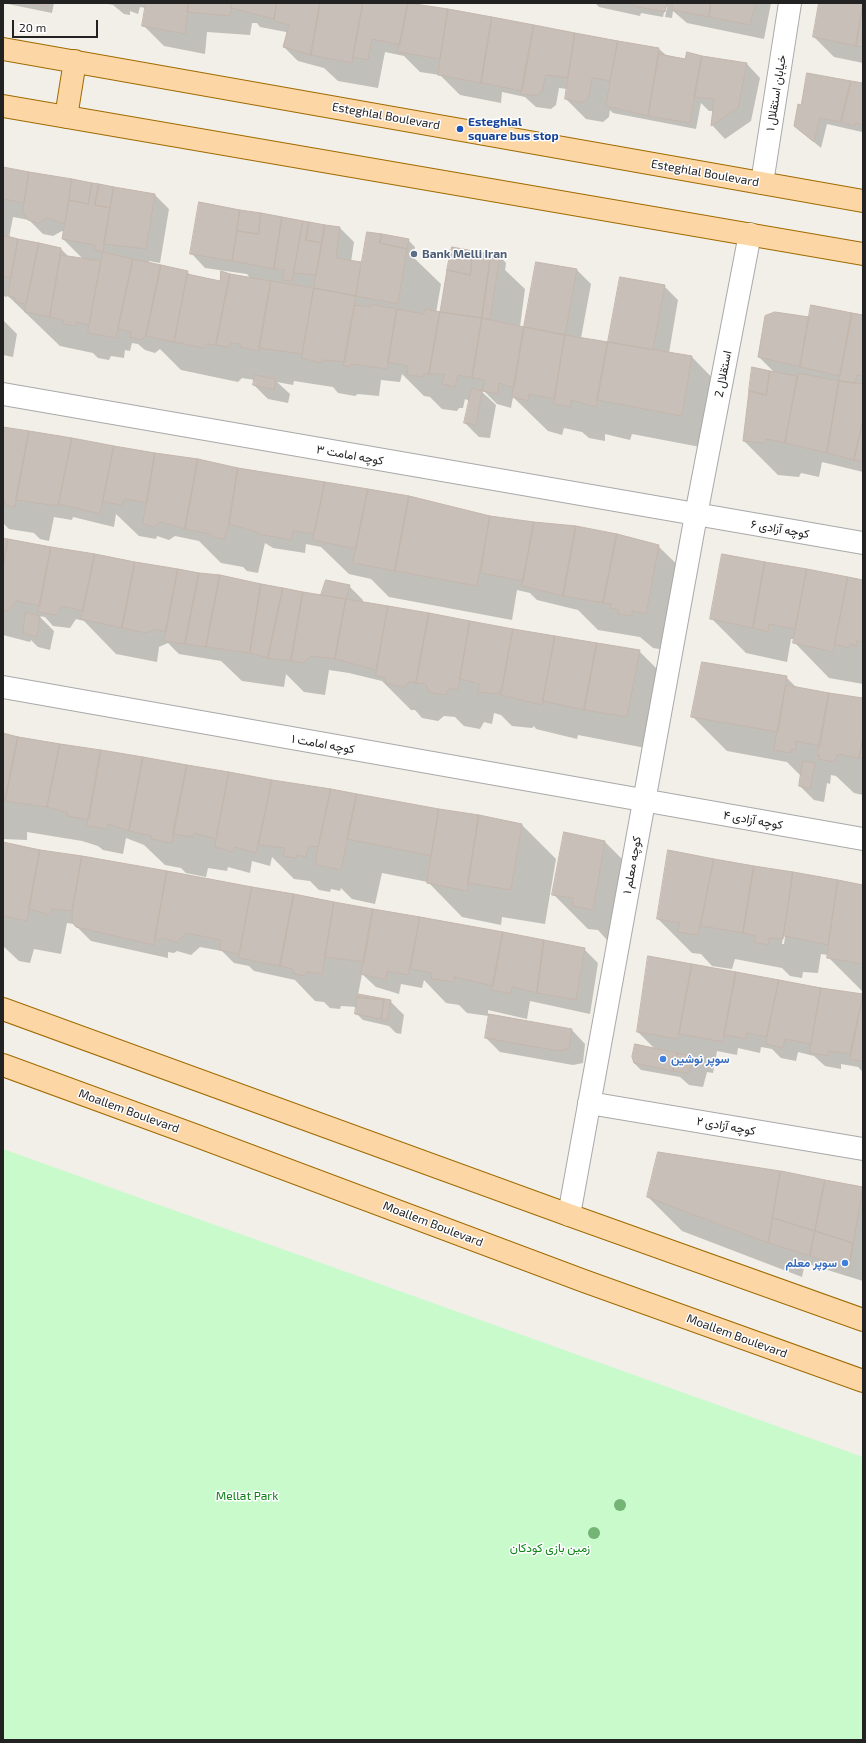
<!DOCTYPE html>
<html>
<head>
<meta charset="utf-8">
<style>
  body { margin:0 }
  #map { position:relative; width:866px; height:1743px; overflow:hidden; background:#f2efe9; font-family:"Exo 2",sans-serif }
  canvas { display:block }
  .frame { position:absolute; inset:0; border:4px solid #222; pointer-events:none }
  .scale { position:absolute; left:12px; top:20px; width:86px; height:18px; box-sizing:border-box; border:2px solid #222; border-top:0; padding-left:5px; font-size:12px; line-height:14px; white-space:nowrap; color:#222; -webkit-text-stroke:3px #fff; paint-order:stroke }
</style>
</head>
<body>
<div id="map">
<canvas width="866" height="1743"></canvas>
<div class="frame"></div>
<div class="scale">20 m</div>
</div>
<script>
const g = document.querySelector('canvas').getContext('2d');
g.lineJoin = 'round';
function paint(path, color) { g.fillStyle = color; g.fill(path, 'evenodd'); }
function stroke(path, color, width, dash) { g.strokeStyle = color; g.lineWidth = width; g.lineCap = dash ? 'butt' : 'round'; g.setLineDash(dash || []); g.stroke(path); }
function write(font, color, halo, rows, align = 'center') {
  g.font = font + ' "Exo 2",Vazirmatn,sans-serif'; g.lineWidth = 3; g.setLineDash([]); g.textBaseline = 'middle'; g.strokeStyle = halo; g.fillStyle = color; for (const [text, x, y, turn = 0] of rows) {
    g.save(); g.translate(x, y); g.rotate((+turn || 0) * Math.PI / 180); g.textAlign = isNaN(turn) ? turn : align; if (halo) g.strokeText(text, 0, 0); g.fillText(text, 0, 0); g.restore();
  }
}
const park = new Path2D(`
  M3,1149L863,1457V1740H3Z`);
const shadow = new Path2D(`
  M3,3H54L52,13Z
  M103,3H408L659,49L666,55L686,60L747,64L760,78L751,121L725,139L712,125L714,111H709L701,103L696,129L613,113L610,110L609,117L603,122L586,119L566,99L567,89L559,88L556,105L551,109L536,107L525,97L502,92L501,103L460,95L440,75L420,72L404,56L385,52L378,88L338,81L324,68L298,61L284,47L288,34L286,32L260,27L257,23H252L250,35L207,32L205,54L164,46L143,25L146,8L140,7L138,14L130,11V15L124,14L113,5Z
  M595,3H666L663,17L641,13L640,16L599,7Z
  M668,3H771L764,39L687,23L673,11L672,18L665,17Z
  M820,3H863V63L834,57L814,37Z
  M863,84L862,132L827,124L821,148L802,132V106Z
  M3,168L155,195L169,209L160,263L149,261V263L187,272L191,275L221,282L250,278L247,274L205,268L192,254L199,203L340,228L354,242L351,262L362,265L408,240L415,247L413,257L441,284L436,313H440L500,256L506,263L505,270L525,289L520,327L524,328L537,264L577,270L591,284L581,338L609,343L664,286L678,300L669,353L692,357L726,392L716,450L632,434L630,440L605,434V441L589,438L582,432L564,428L562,435L548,431L513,397L511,408L497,404L484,391H481L496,405L490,438L479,437L465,423L470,401L465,399L463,408H459L457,411L442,409L430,397L424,396L402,374L400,382L381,380L379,396L358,394L355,396L338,393L333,387L294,381L293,385L277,382L290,394L288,403L268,399L254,385L255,380L242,378L238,382L181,370L160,349L155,353L145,350L138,344L132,343L130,351L125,350L124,358L111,356L109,360L98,358L93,353L60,346L7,295V297L3,296ZM13,217L29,220L43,234L53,236L62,231L65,232L63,239L84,260L69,257L61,249L9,238ZM310,287H315L318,290L310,289Z
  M863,316V472L822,462L819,477L801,473L799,477L778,475L744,441L774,372L759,357L810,318Z
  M3,320L17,334L13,357L3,355Z
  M3,428L409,497L490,517L576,527L658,546L693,580L666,650L653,648L640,637L598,630L578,610L537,600L530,593L517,590L512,620L389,597L371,579L349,574L321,547L306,544L305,553L273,548L265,543L258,573L247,571L243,567L221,563L199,541L175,536L169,540L157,536L156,539L139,536L116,514L114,527L73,517L72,520L54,517L49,541L40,539L34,533L9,529L3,523Z
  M3,539L135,563L220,576L322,596L349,586L363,600L362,603L639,651L674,686L661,751L578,735L577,739L536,729L534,726L532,728L512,726L501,715L494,713L492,724L484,722L480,729L464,726L455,717L444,716L438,721L422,718L415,710H411L382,681L349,673L329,670L325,695L304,692L286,674L284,687L242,681L221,661L179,654L168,643L159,647L157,662L116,654L84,621L76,619L70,628L53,626L45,617L39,616L54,631L50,650L38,647L31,640L30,642L3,635Z
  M723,555L863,581V684L829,678L795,643V639H791L787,662L746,653L711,618Z
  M786,677L797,688L863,699V795L854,793L836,776L831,775L830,784L827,783L824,802L814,800L800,786L801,776L787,762L727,751L693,717Z
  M3,734L522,825L556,859L545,924L502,917L501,925L462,917L428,882L382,873L375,904L352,899L341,888L340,891L331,889L330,892L319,890L310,881L294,879L272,857L270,866L252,861L250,873L228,867L227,871L208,868L206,877L186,873L181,868L165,865L144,845L126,838L123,854L103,850L98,846L82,841L27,832V840L3,839Z
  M605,842L639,876L627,944L607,940L598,930L588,929L553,894Z
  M3,843L584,949L598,963L590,1014L530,1001L527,1019L488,1010V1015L572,1030L585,1044L583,1063L573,1065L500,1052L486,1038L489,1016L467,1013L459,1005L446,1003L424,980L422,988L401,984L399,994L376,987L362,974L358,995L390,1001L404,1015L401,1034L396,1033L389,1026L363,1020L356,1013L357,1007L341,1006L340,1009L330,1008L324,1002L315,1001L295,980L254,971L249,966L234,963L222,951L200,947L191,955L177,951L174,953L168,952V958L91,941L74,924L67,923L61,954L34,949L30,963L19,961L3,946Z
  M669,851L863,886V992L828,957V955L821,954L818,973L803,972L802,978L790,976L782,968L735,959L732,969L712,966L701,954L692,953L658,919ZM788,900H790L784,944H782Z
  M649,958L863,995V1072L858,1067L841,1064V1069L825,1066L814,1056L798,1052L796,1061L781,1058L772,1049L761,1047L760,1053L738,1048L737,1055L717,1051L713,1073L707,1072L703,1087L689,1085L680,1077L641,1070L634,1063L656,1050L638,1032Z
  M659,1153L780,1172L863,1188V1281L805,1263L802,1277L682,1231L648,1197Z`);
const building = new Path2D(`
  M30,3H46V6Z
  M146,3H189L185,34L142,26Z
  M189,3H232L230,16L187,12Z
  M232,3H277L274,19L231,8Z
  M277,3H320L311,55L283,47L289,25L274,21Z
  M320,3H363L352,63L311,55Z
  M363,3H408L400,45L372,39L368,60L353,57Z
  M408,3L448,9L440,59L398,52Z
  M634,3H667L665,12L634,6Z
  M667,3H711L709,17L672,10V4L667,6Z
  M711,3H756L750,25L709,17Z
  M819,3H863L856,46L813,37Z
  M863,3V47L856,46Z
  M448,9L492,17L481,83L438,75Z
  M492,17L534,25L522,91L481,83Z
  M534,25L575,33L568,78L546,75L542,91L537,96L521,94Z
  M575,33L618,41L610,81L592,78L589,96L582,103L565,99Z
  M618,41L659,48L648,116L606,106Z
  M687,52L702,56L690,123L648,116L659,54L685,59Z
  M702,56L747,63L738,108L711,126L714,99L694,97Z
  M807,73L851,81L841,122L820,118L814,142L794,126L798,104L801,105Z
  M851,81L863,83V125L856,123L855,126L841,122Z
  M3,167L29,172L24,203L3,199Z
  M29,172L72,179L65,224L47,218L39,223L28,220L23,212Z
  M72,179L92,183L88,204L69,200Z
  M92,183L99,184L95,205L110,208L103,252L94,250L95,245L62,239L69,200L88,204Z
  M99,184L114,187L110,208L95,205Z
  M114,187L155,194L146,249L104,244Z
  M199,202L240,210L232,261L190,254Z
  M240,210L261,213L258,234L237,231Z
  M261,213L282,217L274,269L232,261L237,231L258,234Z
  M282,217L303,221L292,281L282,280L284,270L274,269Z
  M303,221L309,222L306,240L322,243L316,275L294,273Z
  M309,222L325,225L322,243L306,240Z
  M325,225L340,227L336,258L361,262L356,296L314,288Z
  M367,232L382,234L380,243L407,249L398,304L356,296Z
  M382,234L409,239L407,249L380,243Z
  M3,235L18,239L11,278L3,276Z
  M18,239L39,243L26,304L15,302L16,298L8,296Z
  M39,243L61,248L50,317L25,312Z
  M452,247L473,251L470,275L447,270Z
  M473,251L491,254L482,318L440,312L447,270L470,275Z
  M103,252L133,259L116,338L88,333Z
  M491,254L500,256L490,320L482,318Z
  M61,255L101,261L89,325L76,322L75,326L63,324V320L50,317Z
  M133,259L161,265L146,336L141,340L130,337L131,332L118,329Z
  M536,262L577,269L565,335L524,327Z
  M161,265L188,271L174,342L146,336Z
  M221,271L230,274L216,345L207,344L203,348L174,342L187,274L220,281Z
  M230,274L271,281L259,351L240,347V344L231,343L229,347L216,345Z
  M620,277L665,285L653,350L608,342Z
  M271,281L314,288L302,354L259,348Z
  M314,288L356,296L345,362L323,360L320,363L302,358Z
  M370,304L397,309L387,369L351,364L350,367L343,365L354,305L370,307Z
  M811,305L852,313L840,376L800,367Z
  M397,309L424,314L425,309L440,312L429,374H424L423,377L407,375L408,366L388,362Z
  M440,312L482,318L472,378L458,375L455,387L442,384L444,374H429Z
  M775,312L809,317L800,367L758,357L765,316Z
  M852,313L863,315V376L857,375L855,383L839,381Z
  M482,318L524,327L514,388L499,383L498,394L482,391L485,380L472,378Z
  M524,327L565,335L554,399L529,394L528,401L512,397Z
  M565,335L608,342L596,407L571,400V407L554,404Z
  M608,342L692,356L682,416L597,400Z
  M752,367L770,371L766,395L749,391Z
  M770,371L797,376L785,443L766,439L765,443L743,441L749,391L766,395Z
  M799,373L839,381L827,453L785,443Z
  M255,375L276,379L274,390L253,385Z
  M839,381L863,384V420L854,460L827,453Z
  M472,388L482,391L476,425L464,423Z
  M863,420V462L854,460Z
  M3,427L29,431L15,507L5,505V499H3Z
  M29,431L72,438L58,506L16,500Z
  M72,438L114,446L100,514L59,504Z
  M114,446L155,453L147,503L124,499L122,505L103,502Z
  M155,453L198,459L185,529L161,522L154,527L143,524Z
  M198,459L238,468L229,524L224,539L212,537L211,534L185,529Z
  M238,468L325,482L314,534L293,531L291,540L258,534L257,532L229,524Z
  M325,482L368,489L356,549L313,540Z
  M368,489L409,496L395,571L353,563Z
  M409,496L490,516L477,586L395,571Z
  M490,516L534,522L523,581L481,573Z
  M534,522L576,526L563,596L522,586Z
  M576,526L617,534L603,603L563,596Z
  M617,534L659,545L646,614L632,611V616L618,614L619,610L610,608L611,604L603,603Z
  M3,538L8,539L3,568Z
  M8,539L51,547L40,606L16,601L9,611L3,610V568Z
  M51,547L95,554L83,611L62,606L56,615L38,612Z
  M95,554L135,562L122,628L81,619Z
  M722,554L765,562L753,628L710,619Z
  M135,562L178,569L166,632L155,629L146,633L122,628Z
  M765,562L807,569L795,629L769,624L768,632L753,628Z
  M178,569L199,573L185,644L164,641Z
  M807,569L848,577L833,652L793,643Z
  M199,573L220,575L206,647L185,644Z
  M220,575L261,584L250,653L206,647Z
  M848,577L863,580V642L857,641V646L850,644L849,648L835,644Z
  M326,580L350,585L346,599L321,595Z
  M261,584L283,588L268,658L250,653Z
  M283,588L303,592L291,661L268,658Z
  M303,592L346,599L335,659L311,656L303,663L291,661Z
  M346,599L388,606L376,670L335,659Z
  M388,606L429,613L416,683L409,682L404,687L387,684L384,677L376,676Z
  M26,612L40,616L37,637L23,633Z
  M429,613L470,621L458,690L450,688L445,695L428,692L426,684L416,683Z
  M470,621L513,629L502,690L497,694L477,692L480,684L460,679Z
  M513,629L555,636L542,705L501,695Z
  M555,636L597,643L584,710L543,701Z
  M597,643L640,650L627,717L584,710Z
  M702,662L787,676L778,732L691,717Z
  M786,685L829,693L820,746L796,741V750L792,749L790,753L774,750Z
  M829,693L863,698V738L859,758L838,754L834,762L818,759L820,755H817Z
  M3,733L18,737L5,801H3Z
  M18,737L60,744L47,807L5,801Z
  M863,738V758H859Z
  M60,744L101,750L89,820L67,816L68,813L47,807Z
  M101,750L143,757L129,831L108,824L107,829L87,826Z
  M143,757L187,765L172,843L151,839L152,836L129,831Z
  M803,761L815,763L810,789L799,786Z
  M187,765L229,772L216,839L194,833L193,837L173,834Z
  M229,772L272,780L256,853L235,847L233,852L215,847Z
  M272,780L331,789L318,847L309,846L306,857L297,855L296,858L283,856L285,848L259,845Z
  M331,789L357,794L341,870L316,865V857Z
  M357,794L439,809L431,856L347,839Z
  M439,809L479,815L467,891L427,883Z
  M479,815L522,824L511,890L468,883Z
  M564,832L605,841L593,910L572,906L573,898L552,895Z
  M3,842L40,850L27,921L3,916Z
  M40,850L82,856L72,911L53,909L49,915L29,909Z
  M668,850L714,859L698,935L677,932L680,923L657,919Z
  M82,856L167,871L154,945L76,927L72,922V911Z
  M714,859L754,866L743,933L701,926Z
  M754,866L793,872L783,939L769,938L768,945L754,942L756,936L743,933Z
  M167,871L252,887L239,954L219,950L221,940L186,933L177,942L162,938L159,940L155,939Z
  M793,872L838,880L828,945L784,936Z
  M838,880L863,885V964L827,958Z
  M252,887L294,894L280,966L239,958Z
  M294,894L334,902L322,974L307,972L305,976L294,974L293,969L280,966Z
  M334,902L373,909L364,962L325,957Z
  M373,909L420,917L408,975L387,971L386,980L361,974Z
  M420,917L503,932L493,986L454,977V982L431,979L432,973L411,969Z
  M503,932L544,940L537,993L512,987L511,994L492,990Z
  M544,940L585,948L576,1000L537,993Z
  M648,956L692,964L678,1039L637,1032Z
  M692,964L736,972L723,1042L679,1034Z
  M736,972L779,980L766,1037L747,1033L746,1039L724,1035Z
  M779,980L821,988L811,1044L785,1039L783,1048L766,1044Z
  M821,988L863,994L850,1054L828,1051V1056L810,1053Z
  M358,994L391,1000L388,1021L381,1019L384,1000L357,997Z
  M863,996V1061L850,1060Z
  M357,997L384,1000L381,1019L355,1014Z
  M489,1014L572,1029L569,1049L558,1051L485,1038Z
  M635,1044L677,1053L673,1071L634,1063L632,1057Z
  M678,1053L694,1057L689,1073L673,1071Z
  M658,1152L780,1171L768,1243L647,1197Z
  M781,1171L825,1180L815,1231L773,1218Z
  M825,1180L863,1187L849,1268L853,1243L815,1231Z
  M773,1218L815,1231L810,1256L769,1243Z
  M815,1231L853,1243L849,1268L810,1256Z`);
const minor = new Path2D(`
  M762,183L790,3
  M3,394L863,543
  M3,687L863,839
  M589,1103L863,1149
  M569,1215L696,515L750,234`);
const major = new Path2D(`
  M3,49L863,201
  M3,106L863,254
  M66,117L75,61
  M3,1009L569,1215L863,1320
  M3,1065L197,1136L584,1281L863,1381`);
const trees = [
  [620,1505],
  [594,1533]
];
const markers = [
  [460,129,4,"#1a4fb4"],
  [414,254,4,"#5c6f8a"],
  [663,1059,4,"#3f7fe0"],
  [845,1263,4,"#3f7fe0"]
];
const streetNames = [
  ["خیابان استقلال ۱",776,93,-81],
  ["Esteghlal Boulevard",386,116,10],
  ["Esteghlal Boulevard",705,173,10],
  ["استقلال 2",723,374,-79],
  ["کوچه امامت ۳",350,455,10],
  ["کوچه آزادی ۶",780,529,10],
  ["کوچه امامت ۱",323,744,10],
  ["کوچه آزادی ۴",753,820,10],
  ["کوچه معلم ۱",632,865,-80],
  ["Moallem Boulevard",129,1111,20],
  ["کوچه آزادی ۲",726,1126,10],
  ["Moallem Boulevard",433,1224,21],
  ["Moallem Boulevard",737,1336,20]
];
const transitNames = [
  ["Esteghlal",468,122],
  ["square bus stop",468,136]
];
const serviceNames = [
  ["Bank Melli Iran",422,254]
];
const shopNames = [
  ["سوپر نوشین",671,1059],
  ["سوپر معلم",837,1263,"right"]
];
const parkNames = [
  ["Mellat Park",247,1496],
  ["زمین بازی کودکان",550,1548]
];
paint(park, '#c8facc');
paint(shadow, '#0003');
paint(building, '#c7bfb8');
stroke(building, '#c4b6ab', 1);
stroke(minor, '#a9a9a9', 24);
stroke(major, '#a06b00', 24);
stroke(minor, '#fff', 22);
stroke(major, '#fcd6a4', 22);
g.fillStyle = '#74b475';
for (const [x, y] of trees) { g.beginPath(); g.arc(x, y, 6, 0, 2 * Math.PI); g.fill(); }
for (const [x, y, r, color] of markers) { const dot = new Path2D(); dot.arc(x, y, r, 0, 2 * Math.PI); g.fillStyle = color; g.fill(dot); stroke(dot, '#fff', 1.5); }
write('12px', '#222', '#fff', streetNames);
write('bold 12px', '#164399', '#fff', transitNames, 'left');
write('bold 12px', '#4e5e75', '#fff', serviceNames, 'left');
write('bold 12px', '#366cbe', '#fff', shopNames, 'left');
write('12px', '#0c8416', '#fff', parkNames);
</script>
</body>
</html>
